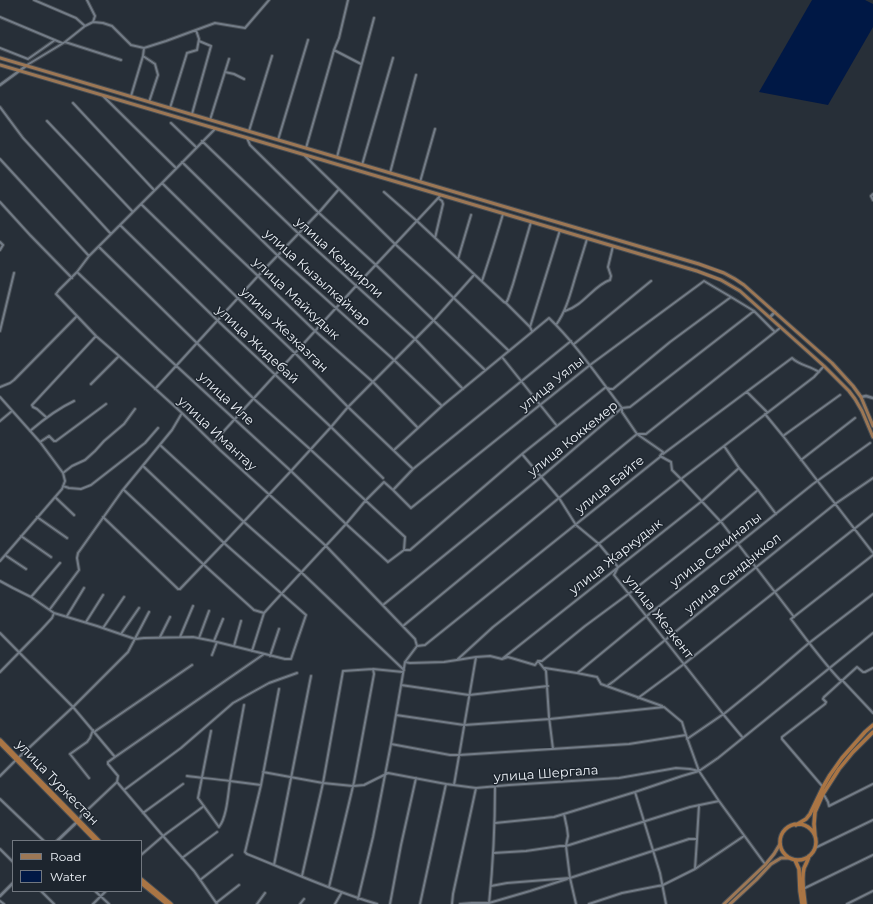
<!DOCTYPE html>
<html>
<head>
<meta charset="utf-8">
<style>
  body { margin:0 }
  #map { position:relative; width:873px; height:904px; overflow:hidden; background:#272f38; font-family:Montserrat,sans-serif }
  canvas { display:block }
  .legend { position:absolute; left:12px; top:840px; width:130px; height:52px; box-sizing:border-box; background:#1d252e; border:1px solid #71777f; margin:0; padding:5px 7px; list-style:none; font-size:12px; color:#eef3f9 }
  .legend li { display:flex; align-items:center; gap:8px; height:20px }
  .legend b { width:20px; border:1px solid #71777f }
</style>
</head>
<body>
<div id="map">
<canvas width="873" height="904"></canvas>
<ul class="legend">
<li><b style="height:5px;background:#9c7755"></b>Road</li>
<li><b style="height:11px;background:#001845"></b>Water</li>
</ul>
</div>
<script>
const g = document.querySelector('canvas').getContext('2d');
g.lineJoin = 'round';
function paint(path, color) { g.fillStyle = color; g.fill(path, 'evenodd'); }
function stroke(path, color, width, dash) { g.strokeStyle = color; g.lineWidth = width; g.lineCap = dash ? 'butt' : 'round'; g.setLineDash(dash || []); g.stroke(path); }
function write(font, color, halo, rows, align = 'center') {
  g.font = font + ' Montserrat,sans-serif'; g.lineWidth = 3; g.setLineDash([]); g.textBaseline = 'middle'; g.strokeStyle = halo; g.fillStyle = color; for (const [text, x, y, turn = 0] of rows) {
    g.save(); g.translate(x, y); g.rotate((+turn || 0) * Math.PI / 180); g.textAlign = isNaN(turn) ? turn : align; if (halo) g.strokeText(text, 0, 0); g.fillText(text, 0, 0); g.restore();
  }
}
const water = new Path2D(`
  M812,0H865L873,4V27L828,105L759,92Z`);
const minor = new Path2D(`
  M34,0L76,18L85,26
  M0,17L62,43
  M93,22L103,23L112,26L131,45L144,48L166,41L215,23L245,28L269,0
  M65,42L121,60
  M0,48L28,59L55,40
  M334,50L361,64
  M143,56L155,64L158,75L149,102
  M27,65L65,42L85,26L93,22L95,16L87,0
  M225,72L234,74L244,79
  M103,96L176,168
  M131,96L143,56L144,48
  M73,103L154,190
  M0,107L23,138L111,234
  M170,108L187,53L197,50L199,39L196,30
  M192,114L211,46L199,41
  M210,120L229,59
  M47,121L133,212
  M171,123L196,147
  M249,131L272,56
  M247,138L250,145L319,213L376,265L485,370
  M278,140L308,40
  M202,141L299,234L415,339L463,389
  M306,148L334,50L339,38L348,0
  M337,157L374,18
  M0,159L89,256
  M182,162L278,256L394,360L442,406
  M362,165L393,58
  M390,173L416,75
  M420,182L435,129
  M162,183L220,240L258,276L314,330L373,382L418,428
  M339,189L395,244L436,281L509,351
  M384,192L417,221L504,302L506,303L508,299L513,284L531,222
  M873,194L871,196L873,200
  M0,202L30,235L72,278
  M141,204L250,310L298,356L348,407L413,469
  M120,225L218,321L331,427L383,478
  M435,238L443,204L442,201L438,198
  M0,242L3,245L0,250
  M99,247L254,399L311,450L405,537L404,550
  M458,259L471,215
  M77,272L159,350L291,471L224,543L180,589H178L103,517
  M482,281L493,247L503,214
  M506,303L530,327L532,331
  M565,311C583,306 594,285 610,280L611,276L608,267L613,246
  M556,325C566,311 570,295 575,278C579,265 583,252 587,239
  M530,327L560,230
  M0,331L14,273
  M96,336L119,356L182,413L220,450L326,546L415,639L417,646
  M571,341L413,469L393,490L384,482L366,500L346,524L388,562L404,550H410L522,454L606,387
  M574,344L651,281
  M502,357L557,426
  M91,384L119,356
  M0,387L10,383L14,380L77,316L56,294L59,290L77,272L89,256L162,183L215,129
  M607,388L610,389H613L670,342L731,297L754,311
  M155,389L258,276L321,210L339,189L304,155
  M747,392L767,412
  M840,395L783,436L873,553
  M0,397L40,442L63,473L65,481L62,489L0,561
  M765,414L783,436
  M46,417L37,409L33,407L32,405L96,336L77,316
  M0,421L12,411
  M30,431C44,419 57,409 74,401
  M40,442L49,436L54,441H56L106,404
  M213,443L356,286L441,195
  M160,445L244,522L301,572L404,670
  M724,446L739,468L758,490L776,514
  M394,450L442,406L549,318C577,345 598,377 622,408V412L637,434H646L780,328
  M522,454L559,498L576,525L599,544L618,567L614,575L723,714L743,738
  M663,454L792,358C799,365 810,366 819,372
  M801,460L855,418
  M63,473L72,466L85,460L95,451L104,441L124,424L135,409
  M63,486L69,488L81,489L91,485L145,443L158,428
  M124,490L203,564L254,610L264,613
  M393,490L411,508L590,365L704,281L731,297
  M55,497L74,515
  M37,517L67,538
  M21,536L51,557
  M5,555L26,569
  M873,555L791,619C807,640 822,661 840,680H842L873,713
  M0,581L13,588L31,597L54,613L97,626L135,639L144,638L193,637L213,641L285,659H291L306,615L224,543L143,466
  M31,597L60,563
  M383,605L541,477L622,408L630,407L754,311L775,332
  M50,609L79,570L77,558L78,553L122,491L172,430L182,413
  M67,616L84,588
  M794,617L722,523L681,479L814,377L824,366
  M86,622L103,595
  M403,626L637,434L663,452L660,456L671,462L672,470L681,479L493,627L458,659
  M103,628L124,597
  M0,633L73,707L115,757L108,762V764L118,776L117,782L163,836L194,871L217,904
  M121,634L139,608
  M160,637L170,617
  M180,637L193,606
  M199,638L209,611
  M214,641L223,619
  M234,646L241,621
  M417,646L425,645L660,457
  M252,651L264,613L273,603L346,524L291,471L331,427L348,407L434,320L474,275
  M212,655L217,642
  M270,656L279,629
  M502,659L702,501L739,468
  M538,661H542L585,626L631,592L720,522L758,490
  M405,662L410,663L444,662L476,657L490,656L502,659L508,657L535,665L538,661L546,671L549,717L553,749
  M545,668L577,673L597,677L601,684L662,706
  M0,672L41,630L52,618L54,613
  M577,673L581,670L648,615L738,544L813,484L870,443
  M401,685L469,695L548,686
  M607,686L614,681L835,504L873,478
  M279,689L261,785L245,852L247,854C290,871 332,891 377,904
  M638,698L684,664L873,514
  M244,705L230,781L261,785
  M396,715L464,725L550,719L664,707L682,722L686,735L699,771L719,801L765,864
  M94,732L192,665
  M687,739L725,713L761,684L809,643L873,594
  M391,744L450,755H459L629,744L686,735
  M115,757L264,654
  M18,758L73,707L128,652L149,612
  M263,772L323,783L353,786L364,785L388,773L446,784L476,788L509,785L619,778L676,768L690,769L699,771
  M0,776L16,760
  M187,776C202,778 216,779 230,781C228,794 227,817 219,827L198,798L211,731
  M89,778L70,754L87,742L90,738L93,730
  M454,785L476,657
  M823,787L782,739V737L825,704L826,702L823,699L824,697L857,667L863,672H865L873,668
  M124,790L181,748L233,703L269,683L297,673
  M635,792L660,873L666,904
  M824,795L828,802L829,806L873,784
  M0,799L44,841
  M143,813L183,784
  M564,814L567,828L568,836L566,846L570,878L576,904
  M79,819L82,815L117,782
  M495,823L554,817L635,792L682,776L699,771L718,758L873,633
  M697,839L699,805
  M815,848L873,820
  M0,849L13,862
  M493,853L526,851L560,846H566L690,807L719,801
  M141,855L163,836L204,806
  M182,858L217,832
  M274,865L311,676
  M302,876L323,783L343,671L373,669
  M200,880L232,855
  M491,886L507,883L570,878L689,839H697L695,869
  M329,887L354,782L374,674L373,669L403,672
  M803,889L873,855
  M41,891L54,904
  M95,891L109,904
  M358,899L373,837L391,744L405,662L417,646
  M0,901L4,904
  M216,903L239,885
  M93,904L106,891
  M257,904L265,893
  M300,904L304,899
  M335,904L342,892
  M390,904L401,845L416,778
  M420,904L446,784
  M452,904L453,894L476,788
  M460,904L472,903H489L530,891L567,879
  M489,904C493,865 495,826 495,787
  M589,904L622,893L663,885L695,869L744,836
  M847,904L873,891`);
const tertiary = new Path2D(`
  M0,85L26,66
  M861,397L866,396L873,398
  M57,841L78,821
  M0,896L13,883`);
const secondary = new Path2D(`
  M770,317L775,312`);
const primary = new Path2D(`
  M0,58L699,264L724,273L735,279L744,285L832,363L853,386L861,397L873,426
  M0,65L441,195L697,271L721,280L740,291L824,366L849,391L855,399L862,411L873,437
  M724,904L765,865L774,854L780,844
  M730,904L756,880L771,864L781,858H788`);
const trunk = new Path2D(`
  M0,740L99,841
  M0,743L96,841
  M780 842a18 18 0 1 1 36 0a18 18 0 1 1-36 0Z
  M796,825L806,819L810,814L823,787L830,775L842,758L865,732L873,725
  M815,836L814,824L815,812L823,794L839,769L853,752L873,732
  M795,860L799,869L800,891L802,904
  M141,879L171,904
  M141,883L167,904
  M805,904C804,893 801,879 804,868C806,864 808,860 809,856`);
const streetNames = [
  ["улица Кендирли",339,258,42],
  ["улица Кызылкайнар",317,278,42],
  ["улица Майкудык",296,299,43],
  ["улица Жезказган",284,330,44],
  ["улица Жидебай",257,345,43],
  ["улица Уялы",552,384,-39],
  ["улица Иле",226,399,43],
  ["улица Имантау",217,434,43],
  ["улица Коккемер",573,439,-39],
  ["улица Байге",610,485,-39],
  ["улица Сакиналы",716,550,-38],
  ["улица Жаркудык",616,557,-38],
  ["улица Сандыккол",733,574,-39],
  ["улица Жезкент",659,617,52],
  ["улица Шергала",546,774,-4],
  ["улица Туркестан",57,783,46]
];
paint(water, '#001845');
stroke(minor, '#454c53', 4);
stroke(tertiary, '#454c53', 4.5);
stroke(secondary, '#454c53', 4.5);
stroke(primary, '#454c53', 5);
stroke(trunk, '#454c53', 5.5);
stroke(minor, '#737c87', 2);
stroke(tertiary, '#737c87', 2.5);
stroke(secondary, '#737c87', 2.5);
stroke(primary, '#9c7755', 3);
stroke(trunk, '#aa7544', 3.5);
write('13px', '#eef3f9', '#1d252e', streetNames);
</script>
</body>
</html>
